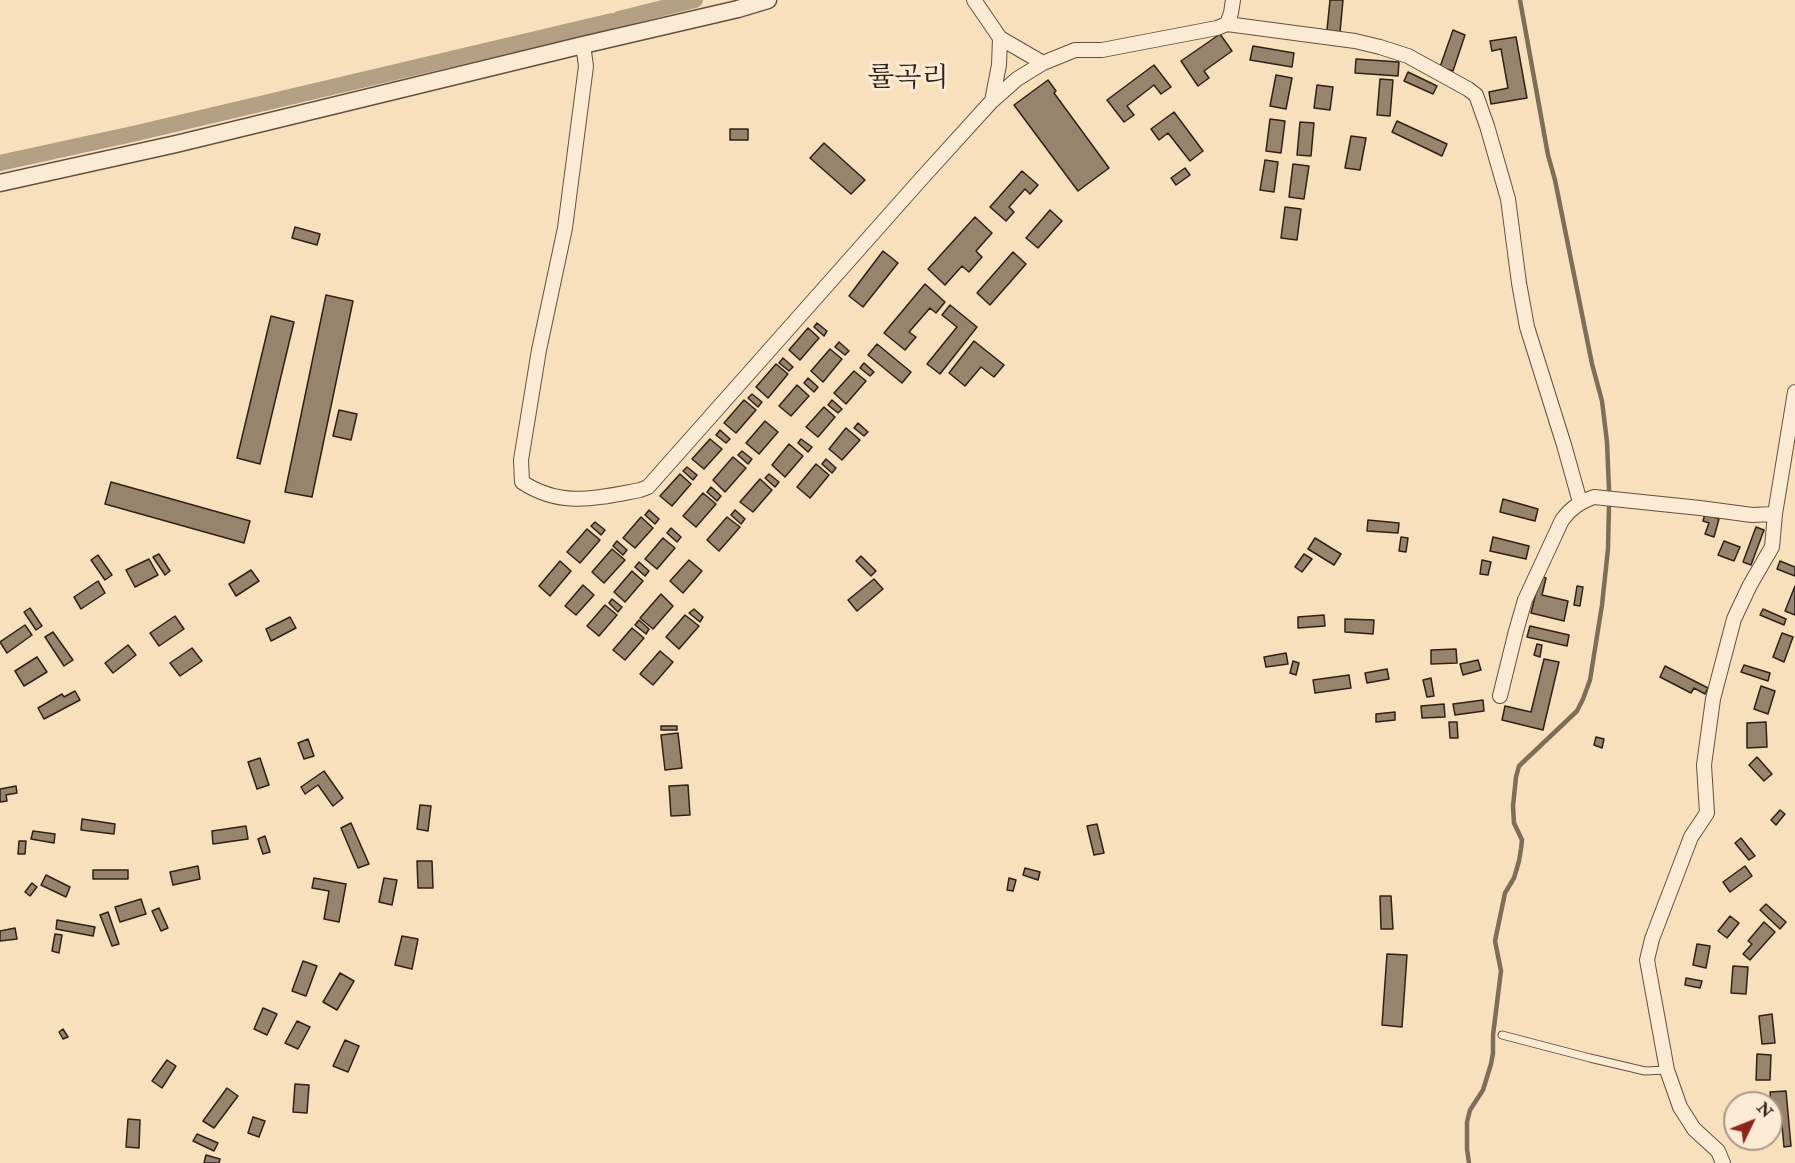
<!DOCTYPE html>
<html>
<head>
<meta charset="utf-8">
<style>
  body { margin:0 }
  #map { position:relative; width:1795px; height:1163px; overflow:hidden; background:#f9e0bd; font-family:"IM FELL Double Pica",serif }
  canvas { display:block }
  .north { position:absolute; left:1723px; top:1091px; width:60px; height:60px; box-sizing:border-box; background:#fbebd4; border:2px solid #a99a88; border-radius:50%; rotate:47deg; font-size:16px; font-weight:700; line-height:24px; text-align:center; color:#2e2117 }
  .north::after { content:''; display:block; margin:auto; width:21px; height:27px; background:#8f2418; clip-path:polygon(50% 0,100% 100%,50% 72%,0 100%) }
</style>
</head>
<body>
<div id="map">
<canvas width="1795" height="1163"></canvas>
<div class="north">N</div>
</div>
<script>
const g = document.querySelector('canvas').getContext('2d');
g.lineJoin = 'round';
function stroke(path, color, width, dash) { g.strokeStyle = color; g.lineWidth = width; g.lineCap = dash ? 'butt' : 'round'; g.setLineDash(dash || []); g.stroke(path); }
function paint(path, color) { g.fillStyle = color; g.fill(path, 'evenodd'); }
function write(font, color, halo, rows, align = 'center') {
  g.font = font + ' "IM FELL Double Pica","Noto Serif KR",serif'; g.lineWidth = 6; g.setLineDash([]); g.textBaseline = 'middle'; g.strokeStyle = halo; g.fillStyle = color; for (const [text, x, y, turn = 0] of rows) {
    g.save(); g.translate(x, y); g.rotate((+turn || 0) * Math.PI / 180); g.textAlign = isNaN(turn) ? turn : align; if (halo) g.strokeText(text, 0, 0); g.fillText(text, 0, 0); g.restore();
  }
}
const stream = new Path2D(`
  M1520,0L1548,155L1555,180L1592,364L1602,401L1607,442L1609,490
  M1469,1163L1467,1149V1122L1470,1110L1483,1090L1491,1064L1493,1053V1035L1501,971L1495,941L1505,893L1514,878L1519,861L1521,849L1522,840L1514,823L1513,806L1516,777L1519,766L1577,711L1583,699L1590,680L1602,605L1608,549L1609,504`);
const canal = new Path2D(`
  M619,19L695,0
  M0,163L137,133L612,21`);
const building = new Path2D(`
  M1330,0H1343L1340,32L1327,30Z
  M1453,30L1465,35L1453,71L1440,67Z
  M1220,34L1232,51L1204,71L1209,78L1198,86L1181,61Z
  M1516,37L1527,98L1491,104L1489,92L1508,88L1501,49L1492,51L1490,41Z
  M1253,46L1294,53L1292,67L1250,60Z
  M1356,59L1399,62L1398,76L1355,73Z
  M1154,65L1171,87L1161,94L1154,85L1127,106L1134,115L1124,122L1107,100Z
  M1408,72L1437,86L1433,94L1404,81Z
  M1276,75L1292,78L1286,109L1270,106Z
  M1380,79L1393,80L1390,116L1377,115Z
  M1048,80L1056,91L1054,93L1109,168L1078,191L1014,105Z
  M1317,85L1333,87L1330,110L1314,108Z
  M1174,112L1203,151L1190,161L1168,133L1159,140L1151,129Z
  M1270,119L1285,121L1281,153L1266,151Z
  M1397,121L1447,144L1442,156L1392,132Z
  M1300,122L1314,123L1311,156L1297,155Z
  M730,129H748V140H730Z
  M1351,136L1366,138L1360,170L1345,168Z
  M824,143L865,180L851,194L810,158Z
  M1265,160L1278,162L1274,192L1260,190Z
  M1293,164L1309,166L1304,199L1289,197Z
  M1185,168L1190,175L1176,185L1171,178Z
  M1022,171L1038,185L1030,194L1025,189L1009,207L1014,212L1006,221L990,207Z
  M1285,207L1301,209L1297,240L1281,238Z
  M1050,210L1062,221L1038,248L1026,238Z
  M975,217L992,233L976,251L982,257L969,272L962,266L945,285L928,269Z
  M295,227L320,234L317,245L292,238Z
  M883,251L898,263L863,307L849,296Z
  M1013,252L1026,264L990,305L977,293Z
  M925,284L945,302L936,313L930,308L909,332L916,337L905,350L884,333Z
  M326,295L353,301L312,497L285,492Z
  M950,305L977,327L940,374L927,364L957,327L942,315Z
  M271,316L294,322L260,464L237,458Z
  M817,323L827,331L824,336L814,327Z
  M808,328L819,338L800,360L789,350Z
  M974,341L1004,365L994,377L981,367L965,386L949,373Z
  M839,342L849,351L845,355L835,347Z
  M877,344L911,372L902,383L868,355Z
  M830,349L842,359L823,382L811,371Z
  M783,358L793,367L789,371L779,363Z
  M864,363L874,372L870,376L860,368Z
  M776,364L788,374L768,398L756,387Z
  M854,371L866,381L846,404L834,393Z
  M808,378L818,387L814,392L804,383Z
  M797,385L809,396L791,416L779,406Z
  M752,394L762,402L758,407L748,398Z
  M744,400L756,410L736,433L724,423Z
  M832,400L842,409L838,413L828,405Z
  M824,407L835,417L818,437L806,427Z
  M339,410L357,414L351,440L333,436Z
  M765,421L778,432L759,454L746,443Z
  M858,423L868,432L864,436L854,428Z
  M846,428L860,440L842,460L829,449Z
  M720,430L730,439L726,443L716,435Z
  M710,439L722,449L704,469L692,459Z
  M801,439L812,447L808,452L798,443Z
  M789,444L803,456L785,477L772,465Z
  M742,451L752,459L748,464L738,455Z
  M733,457L746,468L725,492L713,480Z
  M826,459L836,468L832,473L822,464Z
  M816,464L829,475L810,498L797,487Z
  M687,467L697,475L693,480L683,471Z
  M680,474L691,484L672,506L660,496Z
  M769,474L779,482L775,487L765,478Z
  M760,479L772,490L753,512L740,502Z
  M111,482L250,521L244,543L105,504Z
  M711,487L721,496L717,501L707,492Z
  M703,493L716,504L696,527L683,516Z
  M1503,499L1538,509L1535,521L1500,512Z
  M649,510L659,519L655,524L645,515Z
  M735,510L745,519L741,524L731,515Z
  M1705,514L1719,519L1714,537L1705,534L1709,523L1703,521Z
  M641,517L653,528L635,548L623,538Z
  M727,517L740,527L719,551L707,540Z
  M1368,520L1399,523L1398,533L1367,531Z
  M595,522L605,530L601,535L591,526Z
  M1756,527L1764,530L1751,565L1743,562Z
  M671,528L681,537L677,542L667,533Z
  M587,529L600,540L580,563L567,552Z
  M1401,537L1408,538L1406,552L1399,551Z
  M1493,537L1529,546L1526,559L1490,551Z
  M663,538L675,548L657,569L645,559Z
  M1315,538L1341,554L1334,565L1308,549Z
  M617,541L627,550L623,555L613,546Z
  M1724,541L1740,547L1734,561L1718,555Z
  M612,549L625,560L604,583L592,572Z
  M159,554L170,571L165,575L153,557Z
  M1304,554L1312,559L1302,572L1295,567Z
  M98,555L112,575L105,580L91,560Z
  M861,556L876,571L871,576L856,561Z
  M149,559L158,575L135,587L126,570Z
  M689,560L702,571L683,593L670,581Z
  M1482,560L1491,562L1488,575L1480,574Z
  M560,561L571,571L550,596L539,586Z
  M1780,561L1795,567V576L1777,569Z
  M639,562L649,571L645,576L635,567Z
  M251,570L259,581L236,596L229,584Z
  M632,571L643,581L625,602L614,592Z
  M1540,576L1546,578L1542,595L1568,601L1564,621L1531,613Z
  M874,579L883,589L857,611L848,600Z
  M98,581L105,593L81,609L74,597Z
  M583,585L594,595L576,615L565,606Z
  M1577,586L1583,587L1580,606L1574,605Z
  M1795,586V615L1785,611Z
  M661,594L673,606L653,629L640,618Z
  M612,599L622,607L618,612L609,603Z
  M605,605L617,615L599,636L587,626Z
  M30,608L42,626L36,630L24,612Z
  M694,609L703,617L700,622L689,613Z
  M1763,609L1786,619L1784,625L1760,615Z
  M685,615L699,626L679,649L666,637Z
  M1324,615L1325,626L1298,628V617Z
  M175,616L184,629L159,646L150,633Z
  M290,617L296,628L271,641L266,629Z
  M1345,619L1374,620L1373,634L1345,632Z
  M639,620L649,629L646,634L635,625Z
  M25,625L32,635L7,653L0,642Z
  M1530,626L1569,635L1567,646L1527,637Z
  M632,628L644,638L625,660L613,650Z
  M53,632L73,660L64,666L45,637Z
  M1782,633L1793,637L1784,662L1773,657Z
  M1537,644L1542,645L1540,657L1534,655Z
  M128,645L136,655L113,673L105,663Z
  M192,648L202,661L180,676L170,663Z
  M1456,649L1457,663L1431,664V650Z
  M660,651L673,662L653,685L640,674Z
  M1286,653L1288,664L1266,667L1264,657Z
  M37,657L47,672L24,686L15,671Z
  M1544,659L1559,662L1543,730L1502,720L1505,706L1531,712Z
  M1478,660L1481,670L1463,675L1460,664Z
  M1293,661L1299,663L1296,675L1290,673Z
  M1744,665L1770,673L1768,681L1741,672Z
  M1665,666L1708,688L1705,694L1694,688L1691,693L1660,677Z
  M1387,669L1389,679L1367,683L1365,673Z
  M1349,675L1351,688L1315,693L1313,680Z
  M1431,678L1434,696L1427,697L1423,680Z
  M1761,686L1775,691L1768,714L1754,709Z
  M75,691L80,700L44,719L38,708L62,694L64,697Z
  M1483,700L1484,711L1455,715L1453,704Z
  M1444,704L1445,717L1422,718L1421,706Z
  M1395,712V720L1376,722V714Z
  M1449,722H1457L1458,738H1450Z
  M1766,722L1767,747L1747,748V723Z
  M661,726H677V730H661Z
  M678,733L682,768L665,770L661,735Z
  M1596,737L1604,739L1602,748L1594,745Z
  M308,739L314,756L304,759L298,743Z
  M1757,757L1772,774L1764,781L1749,765Z
  M260,758L269,785L257,789L248,762Z
  M324,771L343,798L333,806L318,785L305,794L301,787Z
  M688,785L690,815L671,816L669,786Z
  M16,786L17,793L6,795L7,801L0,802V789Z
  M420,805L431,806L428,831L417,829Z
  M1780,810L1785,814L1776,825L1771,820Z
  M82,819L115,824L114,834L81,830Z
  M351,823L369,864L358,868L341,828Z
  M1097,824L1104,853L1094,855L1087,826Z
  M246,826L248,839L213,844L212,831Z
  M33,831L55,834L54,843L31,839Z
  M265,836L270,852L263,854L258,839Z
  M1741,838L1755,856L1749,860L1735,843Z
  M19,841H26L25,854H18Z
  M417,861H432L433,888H418Z
  M198,866L200,879L173,885L170,872Z
  M1745,866L1752,876L1730,892L1723,882Z
  M1025,868L1040,872L1038,880L1023,875Z
  M93,870H128V879H93Z
  M46,875L70,887L66,897L41,885Z
  M314,878L346,884L339,922L324,919L329,891L312,888Z
  M384,878L397,880L392,905L379,902Z
  M1009,878L1016,880L1013,891L1007,890Z
  M32,883L37,887L30,896L25,892Z
  M1380,896H1391L1393,929H1381Z
  M141,899L146,914L120,922L115,907Z
  M1766,904L1786,922L1780,929L1760,910Z
  M159,908L168,928L161,931L152,911Z
  M108,912L119,944L112,946L100,915Z
  M1730,916L1739,923L1727,938L1718,931Z
  M57,920L95,927L93,936L56,929Z
  M1764,922L1775,932L1750,960L1743,954L1752,944L1748,941Z
  M15,928L17,939L0,941V931Z
  M55,934L62,935L59,953L52,951Z
  M402,936L418,939L412,969L395,965Z
  M1697,944L1710,946L1706,968L1693,965Z
  M1387,954L1407,955L1402,1027L1382,1025Z
  M303,961L317,966L306,996L292,991Z
  M1733,966L1748,967L1746,994L1731,993Z
  M340,973L354,981L337,1010L323,1002Z
  M1686,978L1702,981L1700,988L1685,985Z
  M263,1008L277,1014L267,1035L254,1029Z
  M1772,1014L1775,1043L1762,1044L1759,1016Z
  M297,1021L310,1027L298,1049L285,1043Z
  M63,1029L68,1037L63,1039L59,1032Z
  M345,1040L359,1046L348,1072L333,1066Z
  M1757,1054L1771,1055L1770,1080H1756Z
  M167,1060L176,1066L162,1088L152,1081Z
  M295,1084L309,1085L307,1113L293,1112Z
  M227,1088L238,1096L214,1128L203,1121Z
  M1786,1091L1791,1146L1784,1147L1782,1125L1773,1126L1770,1092Z
  M253,1117L265,1121L259,1137L248,1133Z
  M128,1119L140,1120L139,1148L126,1147Z
  M197,1134L218,1143L214,1151L193,1141Z
  M206,1155L220,1159L219,1163H204Z`);
const service = new Path2D(`
  M1502,1035L1590,1058L1645,1071L1667,1070`);
const minor = new Path2D(`
  M974,0L1000,38L1043,63
  M1227,24L1355,41L1380,47L1408,56L1468,89L1476,95L1487,126L1508,199L1519,283L1527,327L1564,445L1580,502
  M583,45L586,66L565,228L539,350L521,460L522,482C561,508 597,498 640,490L648,487L922,178L991,102L1017,79L1043,63L1075,50H1102L1217,28L1227,24L1231,13L1233,0
  M992,101L999,65L1000,38
  M1500,696L1516,631L1525,600L1562,520C1571,508 1580,502 1594,497L1700,508L1752,515L1775,514
  M1723,1163L1718,1151L1694,1129L1680,1107L1667,1070L1647,960L1652,939L1691,837L1707,813L1704,765L1713,699L1734,619L1750,585L1772,547L1775,514L1795,392`);
const tertiary = new Path2D(`
  M0,183L176,144L583,45L738,9L768,0`);
const quarterNames = [
  ["률곡리",908,80]
];
stroke(stream, '#7e6d59', 4.5);
stroke(canal, '#b49f85', 16);
paint(building, '#98846d');
stroke(building, '#2e2117', 1.5);
stroke(service, '#615140', 9);
stroke(minor, '#615140', 16);
stroke(tertiary, '#615140', 19);
stroke(service, '#fbebd4', 7);
stroke(minor, '#fbebd4', 14);
stroke(tertiary, '#fbebd4', 16);
write('28px', '#2e2117', '#fbebd4', quarterNames);
</script>
</body>
</html>
